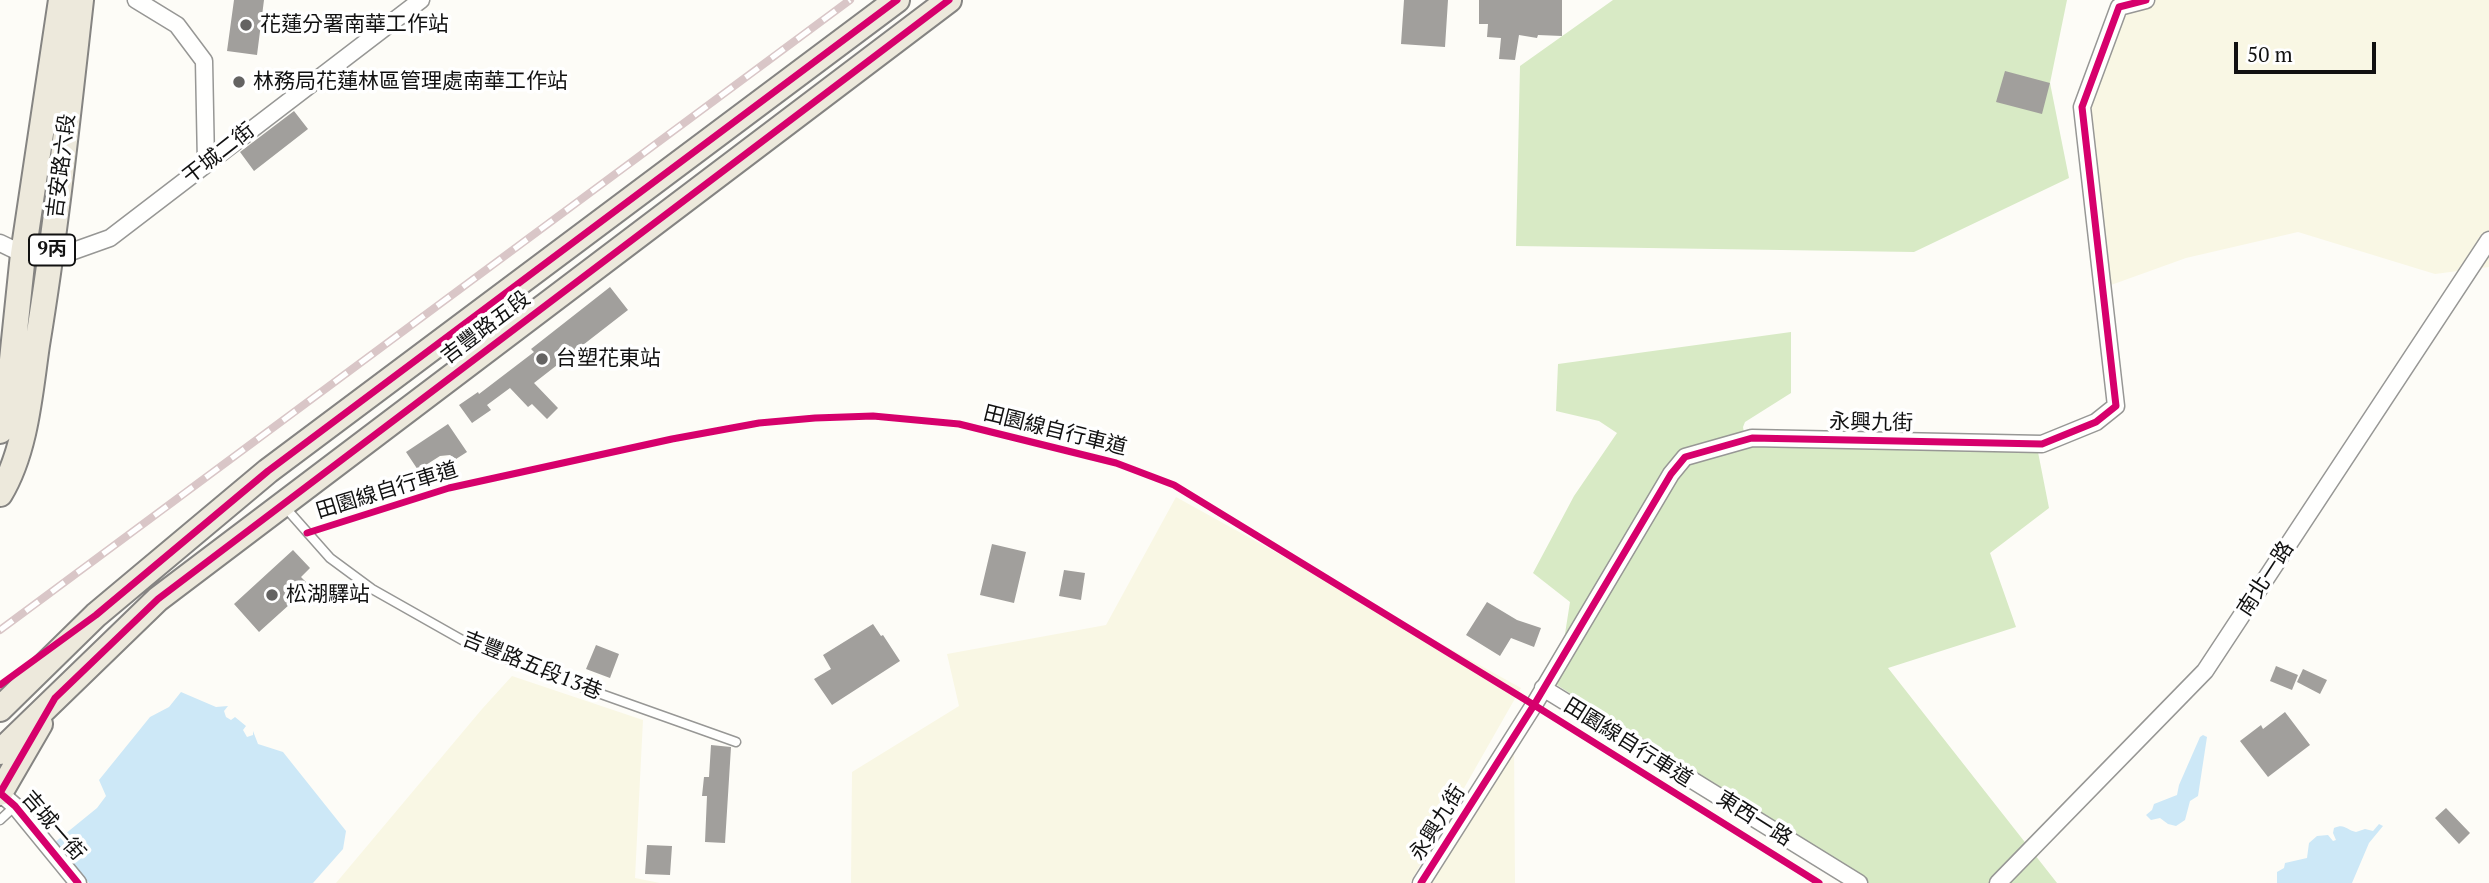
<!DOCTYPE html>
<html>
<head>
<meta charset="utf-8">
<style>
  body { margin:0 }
  #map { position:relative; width:2489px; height:883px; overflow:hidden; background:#fdfcf7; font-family:"PT Serif",serif }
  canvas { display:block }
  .scale { position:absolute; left:2234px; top:42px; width:142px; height:32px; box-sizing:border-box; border:4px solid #111; border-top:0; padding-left:9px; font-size:21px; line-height:24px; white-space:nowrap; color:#111; -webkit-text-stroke:5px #fff; paint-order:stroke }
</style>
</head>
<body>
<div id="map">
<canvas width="2489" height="883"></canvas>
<div class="scale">50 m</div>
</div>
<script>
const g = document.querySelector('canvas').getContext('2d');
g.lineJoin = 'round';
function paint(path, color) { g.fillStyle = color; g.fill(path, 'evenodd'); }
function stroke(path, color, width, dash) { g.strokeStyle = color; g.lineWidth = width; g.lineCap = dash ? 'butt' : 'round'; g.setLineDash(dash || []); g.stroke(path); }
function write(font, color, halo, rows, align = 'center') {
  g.font = font + ' "PT Serif","Noto Sans TC",serif'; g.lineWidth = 7; g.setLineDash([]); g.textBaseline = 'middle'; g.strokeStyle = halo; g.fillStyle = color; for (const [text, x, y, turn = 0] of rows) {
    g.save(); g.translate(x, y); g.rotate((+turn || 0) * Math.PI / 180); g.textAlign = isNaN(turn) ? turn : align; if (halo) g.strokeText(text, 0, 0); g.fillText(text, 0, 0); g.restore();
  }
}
const farmland = new Path2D(`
  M2138,0H2489V267L2435,274L2298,232L2186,258L2111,285L2084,90L2129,2Z
  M1176,497L1521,688L1410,883H851L852,772L959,706L947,654L1106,625Z
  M512,676L643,720L635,878L660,883H336L482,709Z
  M1514,741L1515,883H1432Z`);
const forest = new Path2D(`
  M1613,0H2067L2050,83L2069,178L1914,252L1516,246L1520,66Z
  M1791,332V393L1745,422L1743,427L1744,433L2037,447L2049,508L1990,553L2016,627L1888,668L2057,883H1868L1557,685L1570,602L1533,573L1574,496L1617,433L1599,421L1556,411L1558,364Z`);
const water = new Path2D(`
  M181,692L216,707L228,706L224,711L226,717L231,720L235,717L246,726L243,730L247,737L253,735V731L258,744L283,752L346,831L343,849L313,883H89L54,843L97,808L106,796L99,780L150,717L169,707Z
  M2203,735L2207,737L2198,796L2190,801L2185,820L2176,826L2168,824L2160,818L2151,820L2146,815L2152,810L2154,804L2177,795L2179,785L2200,737Z
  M2379,824L2383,826L2369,843L2352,883H2277V872L2284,868L2285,863L2307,858L2309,843L2317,836L2328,835L2333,841L2336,840L2333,833L2334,828C2345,823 2346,830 2356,832L2365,829L2373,831Z`);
const building = new Path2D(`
  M234,0H264L257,55L227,51Z
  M1404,0H1448L1445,47L1401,44Z
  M1479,0H1562V36L1538,35L1537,38L1519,35L1515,60L1499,59L1501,38L1487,37L1488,24H1479Z
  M2005,71L2050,83L2042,114L1996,102Z
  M294,111L308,129L254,171L240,152Z
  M610,287L628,310L534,383L558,408L547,419L532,404L528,407L510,388L487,405L491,410L472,423L459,405L478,392L479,394L534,352L531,349Z
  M448,424L467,452L456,459L450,455L440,456L418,470L406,452Z
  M992,544L1026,552L1014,603L980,595Z
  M293,550L310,568L301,577L310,586L259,632L234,604Z
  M1064,570L1085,573L1081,600L1059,596Z
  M1487,602L1517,620L1541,628L1534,647L1511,638L1500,656L1466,635Z
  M873,624L881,636L883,635L900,661L832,705L814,679L831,669L823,655Z
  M596,645L619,654L610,678L586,669Z
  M2276,666L2298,675L2292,690L2270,681Z
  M2303,669L2327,680L2320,694L2297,682Z
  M2285,712L2310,745L2268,777L2240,741L2261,725L2263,729Z
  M711,745L731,747L725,843L705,842L707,796H702L704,777H709Z
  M2446,808L2470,833L2459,844L2435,818Z
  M647,845L672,846L670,875L645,874Z`);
const service = new Path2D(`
  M284,506L330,558L372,589L471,645L542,673L736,742
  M0,820L15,806`);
const minor = new Path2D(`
  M136,0L177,25L204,61L206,163
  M0,243L23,254L51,259L110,238L421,0
  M1543,688L1859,883
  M0,793L15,806L78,883
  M1421,883L1534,705L1671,474L1685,457L1752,438L2042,444L2096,422L2116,406L2082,107L2119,7L2146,0
  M1998,883L2205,671L2489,240`);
const primary = new Path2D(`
  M0,431L7,408L23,254L61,0
  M0,494C26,451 30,393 37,345C56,230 68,115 81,0
  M0,709L96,615L268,471L897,0
  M0,752L158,599L949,0
  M0,793L40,724`);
const rail = new Path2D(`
  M0,630L850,0`);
const cycleway = new Path2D(`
  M307,533L449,488L672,439L759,423L815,418L873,416L959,424L1116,463L1174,485L1534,705L1819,883
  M0,685L96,615L268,471L897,0
  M78,883L15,806L0,793L55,698L158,599L949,0
  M1421,883L1534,705L1671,474L1685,457L1752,438L2042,444L2096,422L2116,406L2082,107L2119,7L2146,0`);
const markers = [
  [246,25,7,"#646362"],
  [239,82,7,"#646362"],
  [542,359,7,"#646362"],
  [272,595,7,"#646362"]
];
const shields = [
  [52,250,46]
];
const shieldNames = [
  ["9丙",52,250]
];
const poiNames = [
  ["花蓮分署南華工作站",260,25],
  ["林務局花蓮林區管理處南華工作站",253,82],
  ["台塑花東站",556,359],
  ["松湖驛站",286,595]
];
const streetNames = [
  ["干城二街",219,154,-38],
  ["吉安路六段",62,166,-83],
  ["吉豐路五段",486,328,-37],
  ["永興九街",1871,423,1],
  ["田園線自行車道",1055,431,14],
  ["田園線自行車道",387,491,-17],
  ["南北一路",2266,579,-57],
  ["吉豐路五段13巷",532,666,22],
  ["田園線自行車道",1628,743,32],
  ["東西一路",1754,819,32],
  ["永興九街",1438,823,-58],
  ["吉城一街",53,826,49]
];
paint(farmland, '#f9f7e4');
paint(forest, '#d8eac5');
paint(water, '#cde8f7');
paint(building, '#a19f9c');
stroke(service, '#979795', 11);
stroke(minor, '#979795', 19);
stroke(primary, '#858482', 28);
stroke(service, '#fffffe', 8);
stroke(minor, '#fffffe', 16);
stroke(primary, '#ede9dc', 24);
stroke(rail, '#d9c6c7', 8);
stroke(rail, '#fff', 5, [16]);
stroke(cycleway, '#d6006c', 7);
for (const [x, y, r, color] of markers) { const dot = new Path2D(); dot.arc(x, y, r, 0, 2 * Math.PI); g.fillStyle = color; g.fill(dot); stroke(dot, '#fff', 2.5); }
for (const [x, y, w] of shields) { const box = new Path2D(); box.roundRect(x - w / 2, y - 15.5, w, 31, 5); g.fillStyle = '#fff'; g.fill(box); stroke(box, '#111', 2); }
write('bold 19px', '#111', null, shieldNames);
write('21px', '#111', '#fff', poiNames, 'left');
write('21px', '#111', '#fff', streetNames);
</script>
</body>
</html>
